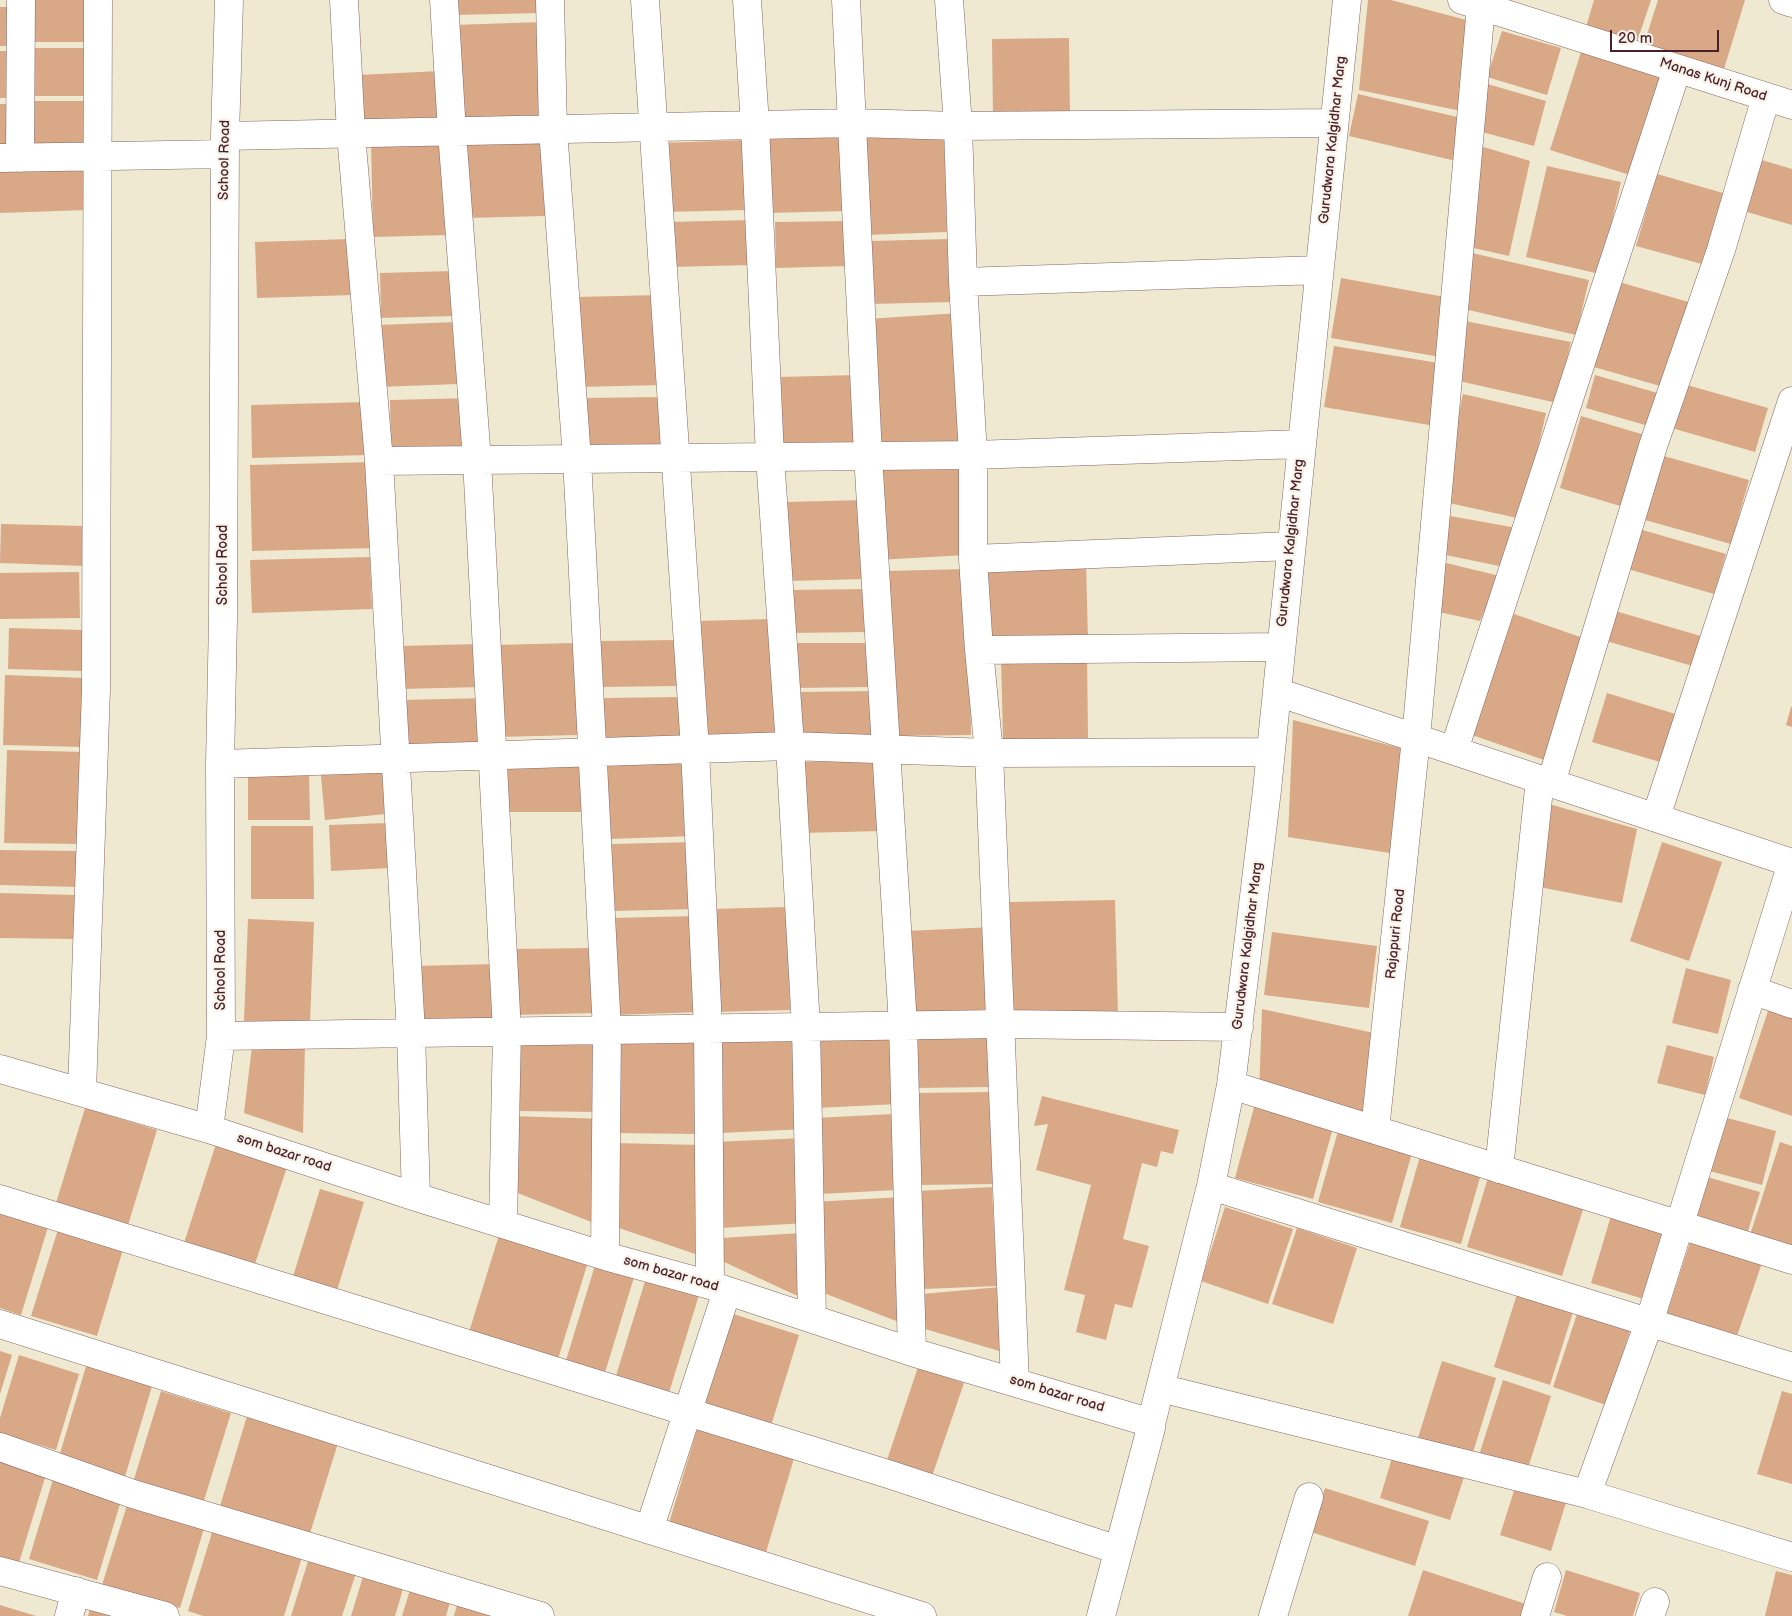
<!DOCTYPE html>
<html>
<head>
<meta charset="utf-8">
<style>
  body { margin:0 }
  #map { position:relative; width:1792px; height:1616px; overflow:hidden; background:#efe9d2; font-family:"Balsamiq Sans",sans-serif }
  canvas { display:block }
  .scale { position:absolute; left:1610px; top:30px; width:109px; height:22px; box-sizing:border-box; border:2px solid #4a1f2b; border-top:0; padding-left:6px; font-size:15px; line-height:18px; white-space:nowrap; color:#4a1f2b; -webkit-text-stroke:4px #f7f3e8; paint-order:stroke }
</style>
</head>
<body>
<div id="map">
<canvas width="1792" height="1616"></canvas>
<div class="scale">20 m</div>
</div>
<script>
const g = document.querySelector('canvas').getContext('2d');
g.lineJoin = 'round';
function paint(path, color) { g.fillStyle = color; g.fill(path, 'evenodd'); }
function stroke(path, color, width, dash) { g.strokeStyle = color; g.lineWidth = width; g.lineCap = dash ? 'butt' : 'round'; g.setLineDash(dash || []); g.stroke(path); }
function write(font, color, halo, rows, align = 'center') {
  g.font = font + ' "Balsamiq Sans",sans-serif'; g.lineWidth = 4.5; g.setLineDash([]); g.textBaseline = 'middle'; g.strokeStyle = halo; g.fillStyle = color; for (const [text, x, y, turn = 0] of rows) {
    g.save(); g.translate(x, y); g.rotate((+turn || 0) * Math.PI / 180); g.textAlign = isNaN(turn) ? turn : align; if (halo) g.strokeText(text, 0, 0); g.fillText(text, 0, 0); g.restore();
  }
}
const building = new Path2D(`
  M28,0H91V42H28Z
  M453,0H542L543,13L453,15Z
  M1368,0H1391L1470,21L1466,112L1359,90Z
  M1594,0H1651L1637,42L1586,27Z
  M1658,0H1745L1724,69L1644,44Z
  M0,7H14V46H0Z
  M542,22L544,118L455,120L453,25Z
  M1502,31L1561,48L1547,95L1487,77Z
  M1069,38L1070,117L993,118L992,39Z
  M27,48H90V96H27Z
  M0,51H10V98H0Z
  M1581,52L1660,77L1630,175L1550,150Z
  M440,71L442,122L360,126L358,75Z
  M1484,83L1546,101L1534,146L1471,129Z
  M1358,94L1466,119L1456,161L1349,136Z
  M34,101H87V152L34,153Z
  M0,104H10V156H0Z
  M944,128L947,232L866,235L864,130Z
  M846,134L848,211L766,213L764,137Z
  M543,135L545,216L467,218L465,137Z
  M446,137L449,235L373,237L371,139Z
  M746,140L748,210L664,212L662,143Z
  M1477,145L1530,161L1509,256L1469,247Z
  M1755,158L1792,169V225L1740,210Z
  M86,166V210L0,213V168Z
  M1547,166L1621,182L1600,274L1526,257Z
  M1657,174L1730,195L1709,266L1636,246Z
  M752,220V265L669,267L668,222Z
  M849,221V266L776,268L775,222Z
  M351,239L353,295L257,298L255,242Z
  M951,239L953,302L870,304L869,241Z
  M1472,253L1589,280L1576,335L1460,308Z
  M453,271L454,316L381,318L380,273Z
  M1341,278L1456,299L1446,358L1331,338Z
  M1619,282L1692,303L1667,388L1594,367Z
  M660,295L663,385L577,387L575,297Z
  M960,313L968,440L875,446L867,319Z
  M1465,321L1571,342L1557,403L1459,381Z
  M457,322L459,384L378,387L376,325Z
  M1334,346L1445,364L1435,426L1324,407Z
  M858,375L859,442L780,444L779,377Z
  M1595,375L1661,394L1652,427L1586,408Z
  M1680,383L1768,408L1755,452L1668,427Z
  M1463,394L1546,413L1522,519L1440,501Z
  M667,397V445L581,446V398Z
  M472,398L473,448L391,450L390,400Z
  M368,402L369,455L252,458L251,405Z
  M1581,416L1648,436L1627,508L1560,488Z
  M1664,456L1749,480L1731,544L1645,520Z
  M374,462L376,548L252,551L250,465Z
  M961,465L967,555L877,560L872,470Z
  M865,500L867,579L786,581L784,502Z
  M1439,514L1517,528L1504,567L1436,553Z
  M1,524L86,526L85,566L0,563Z
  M1632,527L1726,554L1714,594L1621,567Z
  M370,557L372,609L252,613L250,560Z
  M1086,562L1088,640L988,642L986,565Z
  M1442,562L1500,576L1480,621L1439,612Z
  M968,569L971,735L889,736L886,571Z
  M79,572L80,618L0,619V573Z
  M869,589V632L786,633V590Z
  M1605,608L1704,637L1696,667L1596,638Z
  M1514,614L1586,639L1544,760L1472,735Z
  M773,619L776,738L697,740L695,621Z
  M9,628L84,630L83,671L8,669Z
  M677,640V686L599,687V641Z
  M576,643L578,735L496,737L493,645Z
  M793,643H870V687L793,688Z
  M479,644L481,687L401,689L399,646Z
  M1087,654L1088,738L1003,740L1001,656Z
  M5,675L85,678L83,747L3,745Z
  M876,691V739L798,740V692Z
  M1607,693L1682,716L1667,764L1592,742Z
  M680,697V745L604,747V698Z
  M486,698L488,749L404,751L402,700Z
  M1791,707H1792V727L1786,725Z
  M1293,720L1404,749L1396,854L1288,837Z
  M7,750L85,752L83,844L4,843Z
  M692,756L694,836L609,839L607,759Z
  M381,760L386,814L325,820L320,766Z
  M880,760L882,831L801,833L800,762Z
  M508,761H583L582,812H508Z
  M248,771H309L310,820H248Z
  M1542,802L1637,829L1622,903L1539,887Z
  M389,823L391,868L331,871L329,825Z
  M251,826H313L314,899H251Z
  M695,842L697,909L612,911L611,844Z
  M1662,842L1722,862L1689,961L1630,941Z
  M0,850L79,851L78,887L0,885Z
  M0,893L75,895L74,939L0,938Z
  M1115,900L1118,1014L1012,1017L1009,902Z
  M788,907L790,1010L711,1012L709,909Z
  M699,916L701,1012L613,1015L610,918Z
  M248,919L314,922L310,1023L244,1021Z
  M994,927L998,1009L910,1013L906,931Z
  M1272,932L1377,946L1369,1008L1264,995Z
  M595,948L596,1013L512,1015L511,949Z
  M499,964V1018L413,1019L412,966Z
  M1686,968L1731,980L1718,1034L1672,1023Z
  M1772,999L1792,1006V1116L1739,1098Z
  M1262,1009L1374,1033L1368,1119L1259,1094Z
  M894,1028L898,1104L816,1108L812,1032Z
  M993,1033L994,1087L913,1088V1034Z
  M613,1035L700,1036L699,1134L612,1133Z
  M801,1036L806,1129L720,1133L715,1040Z
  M253,1038L305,1044L303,1133L244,1113Z
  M516,1045H601V1112L515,1111Z
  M1667,1045L1714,1057L1705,1095L1657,1083Z
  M994,1092L995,1184L918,1185L917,1093Z
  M1042,1096L1179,1130L1173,1154L1161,1151L1157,1167L1142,1163L1123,1239L1149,1246L1132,1308L1115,1304L1106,1340L1076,1332L1085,1295L1064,1290L1091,1185L1036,1170L1048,1124L1034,1126Z
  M1256,1100L1335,1121L1313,1199L1235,1178Z
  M85,1108L157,1130L128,1225L56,1203Z
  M893,1114L897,1190L820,1194L816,1118Z
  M511,1116L605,1119L599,1225L510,1190Z
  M1720,1116L1776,1131L1762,1185L1706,1170Z
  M1340,1124L1414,1146L1392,1223L1318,1202Z
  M803,1138L807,1223L720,1228L716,1142Z
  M1780,1142L1792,1146V1255L1748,1241Z
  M611,1143L702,1145L704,1257L610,1225Z
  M216,1144L287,1167L254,1267L184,1243Z
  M1422,1149L1483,1167L1461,1244L1400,1227Z
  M1490,1171L1586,1200L1562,1276L1467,1247Z
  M1707,1177L1760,1192L1745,1241L1693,1226Z
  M992,1187L997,1286L923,1289L918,1191Z
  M320,1189L364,1202L335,1297L291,1283Z
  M903,1197L904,1324L816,1290L812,1202Z
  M1225,1207L1293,1229L1268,1304L1201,1281Z
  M1613,1209L1669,1226L1647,1300L1591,1283Z
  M0,1213L48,1227L21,1315L0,1308Z
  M60,1223L125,1243L97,1336L31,1316Z
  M1297,1228L1357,1248L1333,1324L1272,1304Z
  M801,1233L802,1298L722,1261L721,1238Z
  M1693,1233L1764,1257L1737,1336L1667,1313Z
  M499,1235L588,1262L558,1359L469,1332Z
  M596,1262L635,1274L603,1379L564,1367Z
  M646,1278L699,1295L668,1396L615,1379Z
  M1000,1287L1006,1353L925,1329L922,1294Z
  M1518,1291L1574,1309L1550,1385L1494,1367Z
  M727,1312L799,1335L770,1429L698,1407Z
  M1577,1314L1630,1331L1606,1405L1553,1387Z
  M0,1351L12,1355L0,1394Z
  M19,1355L79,1374L56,1450L0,1433V1418Z
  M1442,1361L1496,1378L1471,1459L1417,1441Z
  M87,1363L153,1383L124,1480L58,1460Z
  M918,1367L964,1383L930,1482L885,1466Z
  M1503,1380L1551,1396L1527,1471L1479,1455Z
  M161,1391L231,1413L201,1510L131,1489Z
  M1782,1391L1792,1394V1484L1757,1474Z
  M247,1416L338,1443L307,1543L217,1516Z
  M698,1426L795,1455L764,1559L667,1530Z
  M1395,1448L1466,1471L1450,1520L1380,1498Z
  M0,1453L48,1468L17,1569L0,1564Z
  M55,1473L123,1494L97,1580L29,1559Z
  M1517,1481L1568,1496L1551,1551L1500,1535Z
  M1325,1488L1429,1521L1415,1566L1311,1532Z
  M129,1499L206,1522L180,1608L102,1585Z
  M214,1526L303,1554L284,1616H203L188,1611Z
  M309,1558L356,1573L342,1616H291Z
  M365,1570L405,1582L395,1616H351Z
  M1423,1570L1526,1604L1523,1616H1408Z
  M1566,1570L1640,1593L1633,1616H1567L1554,1612Z
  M1776,1571L1792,1575V1616H1765Z
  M410,1590L450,1602L446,1616H402Z
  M459,1597L493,1608L490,1616H454Z
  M92,1602L138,1616H88Z
  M0,1605L36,1616H0Z`);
const minor = new Path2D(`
  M344,0L351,134L379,461L411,1033L416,1197
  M444,0L452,132L477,460L507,1032L503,1224
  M550,0L553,129L577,459L607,1030L605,1256
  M645,0L695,749L708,1028L710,1285
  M747,0L755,125L770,457L790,746L806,1027L812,1318
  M846,0L868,455L903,1025L912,1352
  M949,0L958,126L963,282L973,455V559L979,650L989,753L1015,1382
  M1462,0L1792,105
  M1783,0L1792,3
  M225,136L854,123L958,126L1334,123
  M0,158L225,154
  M20,158L21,0
  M963,282L1319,270
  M379,461L973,455L1301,444
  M973,559L1291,546
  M979,650L1281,647
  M1277,692L1792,863
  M1454,750L1677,69
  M220,764L790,746L989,753L1270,752
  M1551,783L1653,446L1721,250L1766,97
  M1656,817L1792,401
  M1752,990L1792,1004
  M221,1036L1000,1024L1239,1027
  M0,1069L209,1129L416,1197L605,1256L710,1285L912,1352L1148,1422L1151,1428L1101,1616
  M1231,1085L1792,1260
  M82,1091L96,689L98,0
  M209,1129L221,1036L220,764L223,618L225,136L229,0
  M1375,1130L1416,738L1481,6
  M1499,1169L1540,779
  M1211,1186L1792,1367
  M0,1199L888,1474L1118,1550
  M0,1324L922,1616
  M1160,1388L1587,1494L1792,1557
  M1151,1424L1211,1186L1231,1085L1267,790L1347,0
  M0,1447L133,1494L540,1616
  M1587,1494L1649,1323L1792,863
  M649,1530L727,1291
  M0,1571L165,1616
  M69,1616L76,1591
  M1273,1616L1309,1497
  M1535,1616L1547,1577
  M1650,1616L1655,1602`);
const streetNames = [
  ["Manas Kunj Road",1713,80,18],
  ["Gurudwara Kalgidhar Marg",1333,140,-84],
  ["School Road",225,160,-89],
  ["Gurudwara Kalgidhar Marg",1291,543,-84],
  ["School Road",223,565,-90],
  ["Rajapuri Road",1396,934,-84],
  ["Gurudwara Kalgidhar Marg",1248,946,-83],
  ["School Road",221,970,-90],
  ["som bazar road",284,1153,18],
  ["som bazar road",671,1274,16],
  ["som bazar road",1057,1394,17]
];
paint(building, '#d9a886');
stroke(minor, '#846665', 29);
stroke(minor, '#fff', 28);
write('14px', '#4a1f2b', '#f7f3e8', streetNames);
</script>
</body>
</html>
